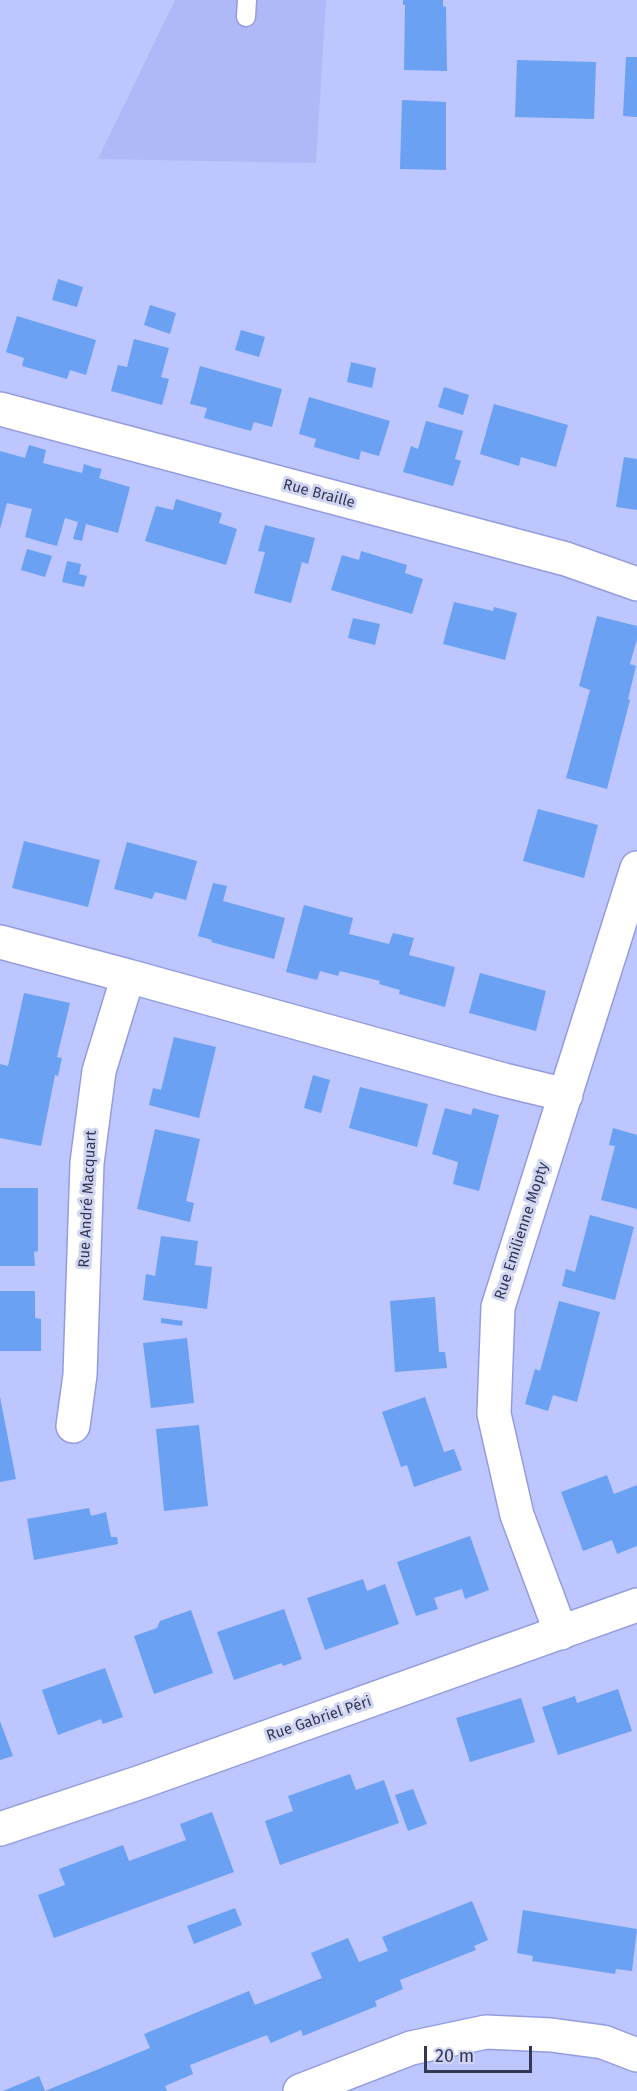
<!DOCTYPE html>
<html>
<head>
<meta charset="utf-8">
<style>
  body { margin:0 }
  #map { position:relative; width:637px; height:2091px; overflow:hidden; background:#bdc6ff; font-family:"Fira Sans",sans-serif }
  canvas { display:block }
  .scale { position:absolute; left:424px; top:2046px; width:108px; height:27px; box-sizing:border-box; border:3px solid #333753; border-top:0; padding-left:8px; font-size:18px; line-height:21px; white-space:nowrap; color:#333753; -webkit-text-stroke:4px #d0d5f2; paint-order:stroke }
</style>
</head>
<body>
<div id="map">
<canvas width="637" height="2091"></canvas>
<div class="scale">20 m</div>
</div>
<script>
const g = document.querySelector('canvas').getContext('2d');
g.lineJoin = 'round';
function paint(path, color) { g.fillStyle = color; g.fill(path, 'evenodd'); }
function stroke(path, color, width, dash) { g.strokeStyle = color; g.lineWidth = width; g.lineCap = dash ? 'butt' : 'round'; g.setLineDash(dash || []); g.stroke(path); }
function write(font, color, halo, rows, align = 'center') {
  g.font = font + ' "Fira Sans",sans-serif'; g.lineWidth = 6; g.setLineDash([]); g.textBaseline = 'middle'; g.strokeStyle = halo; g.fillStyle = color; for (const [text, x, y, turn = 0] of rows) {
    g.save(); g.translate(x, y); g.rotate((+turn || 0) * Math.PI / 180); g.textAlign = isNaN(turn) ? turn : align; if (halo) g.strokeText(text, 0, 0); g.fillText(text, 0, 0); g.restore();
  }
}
const built = new Path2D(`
  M175,0H326L316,163L98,159Z`);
const building = new Path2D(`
  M403,0H443V6L446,7L447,71L404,70L405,5H403Z
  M626,57H637V117L623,116Z
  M517,60L596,62L594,119L515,117Z
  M402,100L446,102V170L400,169Z
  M58,279L83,287L77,307L52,300Z
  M150,305L176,313L170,334L144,325Z
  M17,316L96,340L86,375L70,370L67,379L22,366L24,358L6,352Z
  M241,330L265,337L259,357L235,350Z
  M134,339L169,348L161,377L169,379L162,405L111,391L118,365L127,367Z
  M351,362L376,368L372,388L347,382Z
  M200,366L282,389L272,427L254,422L251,431L204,418L207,408L190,404Z
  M444,387L469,395L463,415L438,407Z
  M309,397L390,421L379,456L361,451L359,460L314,447L316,439L299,434Z
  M494,404L568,425L556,467L521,457L519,466L480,454Z
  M426,421L463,431L455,459L461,461L453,486L403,472L411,446L418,449Z
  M29,445L46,450L43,463L82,473L84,464L93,467L102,469L99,478L130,487L118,533L86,524L82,541L73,539L78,522L65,518L57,546L42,542L25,537L32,509L7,503L0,529V451L25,458Z
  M624,457L637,459V510L616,507Z
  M176,499L222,513L219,523L237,529L226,565L145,541L156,506L173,510Z
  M265,525L315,538L308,564L302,562L291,603L254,593L265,552L258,551Z
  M27,549L52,556L45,577L21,570Z
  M361,551L407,565L405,573L423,579L412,614L331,590L342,555L359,560Z
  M67,561L81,564L79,574L87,576L84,587L62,582Z
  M454,602L493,611L494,607L517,613L505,660L443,644Z
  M597,616L637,626V639L630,664L636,666L628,699L630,700L607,789L566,778L590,690L579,686Z
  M353,618L380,624L375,645L348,638Z
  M538,809L598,825L584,878L523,861Z
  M24,841L100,860L88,907L12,888Z
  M127,842L197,861L186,900L155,892L152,899L114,889Z
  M213,883L227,886L223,901L285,918L274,959L211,942L212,940L198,936Z
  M304,905L353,918L349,934L389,944L393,933L414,938L409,955L455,967L445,1007L399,994L400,990L379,984L380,981L340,971L338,976L320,971L317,980L286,972Z
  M480,973L546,991L536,1031L469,1013Z
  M24,993L70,1003L57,1057L62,1058L58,1076L55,1075L41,1146L0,1138V1064L8,1066Z
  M174,1037L216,1047L199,1118L149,1105L153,1088L161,1090Z
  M313,1075L330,1080L321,1113L304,1108Z
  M360,1087L428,1104L417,1147L349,1128Z
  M445,1108L471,1115L473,1108L499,1115L479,1191L453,1184L458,1162L432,1154Z
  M613,1128L637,1135V1209L601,1200L615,1146L609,1145Z
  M155,1129L200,1139L186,1201L194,1203L190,1222L137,1209Z
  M0,1188H38V1251L34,1252L35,1266H0Z
  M590,1215L634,1227L615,1300L562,1286L566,1269L575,1272Z
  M161,1236L198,1241L195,1265L212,1267L207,1309L143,1300L146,1274L155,1276Z
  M0,1291H35V1318L41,1319V1351H0Z
  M435,1297L439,1352H445L447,1368L395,1372L390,1301Z
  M559,1301L600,1312L577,1402L553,1395L548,1411L525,1404L535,1369L540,1371Z
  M161,1318L183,1321L182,1326L161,1323Z
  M187,1338L194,1403L151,1408L143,1343Z
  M0,1397L16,1479L0,1482Z
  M425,1397L444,1452L454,1449L462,1470L414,1487L407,1465L401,1467L382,1412Z
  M199,1425L208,1506L164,1511L156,1429Z
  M607,1475L614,1494L637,1485V1546L617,1554L612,1540L583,1551L561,1492Z
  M89,1508L91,1516L106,1512L111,1537H117L118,1544L34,1560L27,1519Z
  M470,1536L489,1590L465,1599L462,1589L434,1598L438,1609L416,1616L397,1562Z
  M363,1579L367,1591L385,1584L399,1624L325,1650L307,1598Z
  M284,1609L302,1659L283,1666L282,1663L234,1680L217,1632Z
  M191,1610L213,1673L154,1694L134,1636L157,1628L160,1621Z
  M105,1668L123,1717L103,1724L101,1719L58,1735L42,1690Z
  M618,1689L632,1731L558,1755L542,1707L575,1696L577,1703Z
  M521,1698L535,1742L470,1762L456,1718Z
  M0,1721L13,1756L0,1760Z
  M350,1774L356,1790L384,1780L399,1823L280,1865L265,1821L293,1811L288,1796Z
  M413,1789L427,1824L408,1831L395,1795Z
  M212,1812L234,1872L54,1938L38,1895L65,1885L59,1869L123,1845L129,1861L186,1840L180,1824Z
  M472,1901L488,1940L474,1946L476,1950L400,1980L403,1989L375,2001L377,2006L303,2036L301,2030L271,2043L267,2035L190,2065L193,2074L165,2086L167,2091H3L39,2076L45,2091L150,2048L144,2034L249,1991L255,2005L322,1978L311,1953L348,1938L359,1962L388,1951L382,1937Z
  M235,1908L242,1925L194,1944L187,1926Z
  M523,1910L637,1929L632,1971L616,1969L615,1974L532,1961L533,1956L517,1953Z`);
const lane = new Path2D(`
  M246,17L247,0`);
const street = new Path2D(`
  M0,409L566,559L637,584
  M0,942L128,976
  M73,1426L80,1375L87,1163L99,1071L128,976L504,1080L566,1095
  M561,1633L517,1515L494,1414L498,1307L637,868
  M0,1829L141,1782L637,1605
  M300,2091L411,2048L486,2032L551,2035L603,2042L637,2055`);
const streetNames = [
  ["Rue Braille",319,494,15],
  ["Rue André Macquart",88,1199,-87],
  ["Rue Emilienne Mopty",522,1231,-72],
  ["Rue Gabriel Péri",319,1719,-19]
];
paint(built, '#b0b9f7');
paint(building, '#6aa1f2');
stroke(lane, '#939ce1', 21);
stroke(street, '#939ce1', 36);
stroke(lane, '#fff', 18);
stroke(street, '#fff', 33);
write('15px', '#333753', '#d0d5f2', streetNames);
</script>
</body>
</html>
